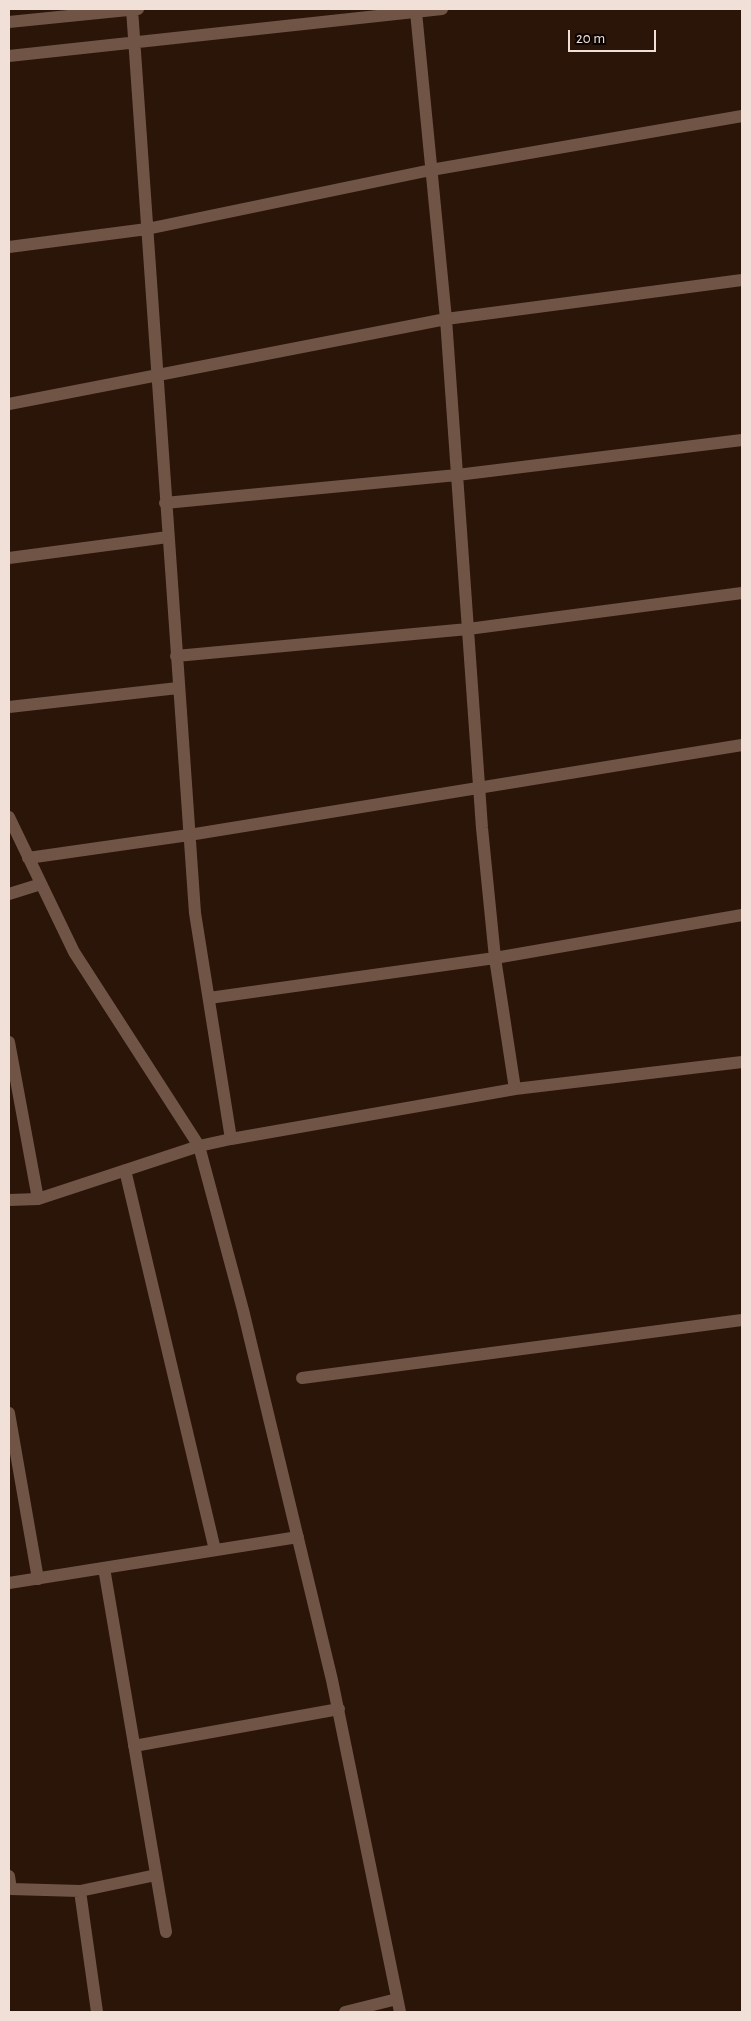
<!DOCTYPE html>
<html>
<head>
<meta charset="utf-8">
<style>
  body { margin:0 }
  #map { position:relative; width:751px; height:2021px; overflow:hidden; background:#2b1509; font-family:"Alegreya Sans",sans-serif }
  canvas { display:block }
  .frame { position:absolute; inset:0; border:10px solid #f0e0d8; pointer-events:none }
  .scale { position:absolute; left:568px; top:30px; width:88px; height:22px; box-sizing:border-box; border:2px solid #f0e0d8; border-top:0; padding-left:6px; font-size:15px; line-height:18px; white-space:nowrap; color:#f0e0d8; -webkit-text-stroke:4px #0c0402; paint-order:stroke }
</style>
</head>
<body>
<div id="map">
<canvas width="751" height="2021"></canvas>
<div class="frame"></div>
<div class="scale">20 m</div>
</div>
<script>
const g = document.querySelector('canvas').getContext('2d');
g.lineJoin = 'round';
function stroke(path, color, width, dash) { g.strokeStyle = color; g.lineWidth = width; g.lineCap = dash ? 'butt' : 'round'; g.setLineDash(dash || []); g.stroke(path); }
const minor = new Path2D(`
  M132,9L195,913L231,1139
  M416,12L446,319L482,828L495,958L515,1089
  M9,22L138,9
  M9,56L442,9
  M9,247L147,229L431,170L742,116
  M9,404L446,319L742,280
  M165,503L457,475L742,440
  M9,558L168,537
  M176,656L468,629L742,593
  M9,707L178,688
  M9,817L74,952L199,1146L243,1310L332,1680L400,2012
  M28,858L189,835L742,745
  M9,894L41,884
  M209,998L495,958L742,915
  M9,1042L38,1199
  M125,1170L215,1550
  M9,1200L38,1199L199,1146L231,1139L515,1089L742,1062
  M302,1378L742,1320
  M9,1413L38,1579
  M104,1568L166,1932
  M9,1583L298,1537
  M134,1746L339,1709
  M9,1876L11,1889L80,1891L97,2012
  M80,1891L156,1875
  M345,2012L397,1999`);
stroke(minor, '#705547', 12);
</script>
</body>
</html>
